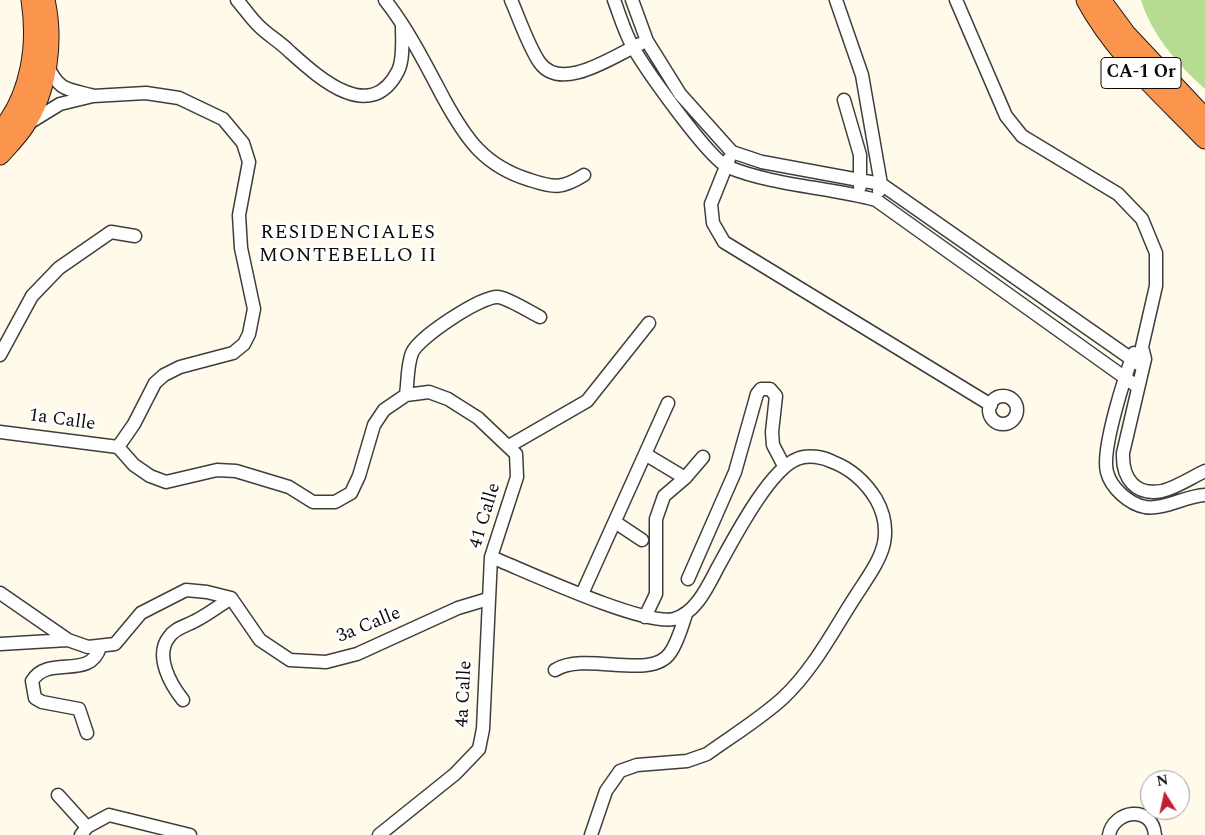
<!DOCTYPE html>
<html>
<head>
<meta charset="utf-8">
<style>
  body { margin:0 }
  #map { position:relative; width:1205px; height:835px; overflow:hidden; background:#fffaea; font-family:Spectral,serif }
  canvas { display:block }
  .north { position:absolute; left:1140px; top:770px; width:50px; height:50px; box-sizing:border-box; background:#fff; border:1px solid #9d9d9d; border-radius:50%; rotate:350deg; font-size:14px; font-weight:700; line-height:20px; text-align:center; color:#0b0b0b }
  .north::after { content:''; display:block; margin:auto; width:18px; height:22px; background:#c11e2e; clip-path:polygon(50% 0,100% 100%,50% 72%,0 100%) }
</style>
</head>
<body>
<div id="map">
<canvas width="1205" height="835"></canvas>
<div class="north">N</div>
</div>
<script>
const g = document.querySelector('canvas').getContext('2d');
g.lineJoin = 'round';
function paint(path, color) { g.fillStyle = color; g.fill(path, 'evenodd'); }
function stroke(path, color, width, dash) { g.strokeStyle = color; g.lineWidth = width; g.lineCap = dash ? 'butt' : 'round'; g.setLineDash(dash || []); g.stroke(path); }
function write(font, color, halo, rows, align = 'center') {
  g.font = font + ' Spectral,serif'; g.lineWidth = 5; g.setLineDash([]); g.textBaseline = 'middle'; g.strokeStyle = halo; g.fillStyle = color; for (const [text, x, y, turn = 0] of rows) {
    g.save(); g.translate(x, y); g.rotate((+turn || 0) * Math.PI / 180); g.textAlign = isNaN(turn) ? turn : align; if (halo) g.strokeText(text, 0, 0); g.fillText(text, 0, 0); g.restore();
  }
}
const forest = new Path2D(`
  M1141,0H1205V89C1179,66 1151,34 1141,0Z`);
const minor = new Path2D(`
  M237,0C244,8 250,17 257,24C266,34 279,41 289,51C317,76 370,126 398,71C404,59 402,40 402,26
  M385,0C408,29 426,65 444,99C466,139 484,166 530,180C554,188 562,189 584,175
  M511,0C519,18 529,48 540,63C562,93 615,55 640,44
  M614,0C620,16 625,34 634,49C647,71 709,159 728,167C775,186 828,187 876,200L1138,387
  M632,0L647,41L680,94L732,152L762,162L881,184L1143,367
  M836,0L862,75L881,184L879,191
  M956,0L1006,116L1022,136L1118,194L1142,219L1156,253V286L1142,347L1145,359L1123,453C1122,478 1135,496 1162,491C1176,488 1192,477 1205,471
  M47,65C59,90 65,89 91,95
  M844,100L860,155V187
  M29,123L60,104L93,96L146,93L179,98L223,119L243,143L249,162L239,215L241,248L254,309L249,334L244,344L233,353L180,367L164,375L155,383L134,424L118,447
  M729,159L711,204L713,223L724,242L991,405
  M1134,353C1125,375 1101,450 1107,472C1111,488 1129,504 1145,507C1164,510 1185,496 1205,495
  M0,355L32,296L59,268L111,232L135,236
  M406,395C408,381 407,366 412,353C419,337 481,296 498,297C508,298 530,312 540,317
  M989 410a14 14 0 1 1 28 0a14 14 0 1 1-28 0Z
  M0,432L118,447
  M509,446L587,401L649,323
  M118,447L134,465L150,476L166,482L217,470L236,471L289,487L313,502H335L351,493L359,476L374,425L384,410L406,395L429,392L448,399L478,418L516,454L517,477L491,557L483,729L479,749L455,774L379,835
  M645,454L685,478
  M615,522L642,540
  M491,557C526,571 643,626 674,619C696,613 708,586 718,567C733,540 769,470 797,459C808,454 823,457 833,462C851,469 866,483 876,499C884,513 887,527 884,543C880,562 865,581 855,597C833,631 813,670 783,698C760,719 732,736 707,754L687,761L637,765L620,771L606,791L591,835
  M688,579L735,472L757,394L761,389H770L776,396L772,432L773,445L784,466
  M0,593L68,640L88,647L115,644L141,613L186,590L207,592L231,598L260,640L290,660L326,662L357,654L458,608L488,599
  M582,594L668,403
  M645,617L656,594V519L664,496L685,478L703,457
  M0,644L68,640
  M555,670C586,651 651,681 670,653C678,642 682,626 686,614
  M183,700C171,685 154,656 169,637C175,628 186,626 195,621C207,615 219,606 231,598
  M87,733L79,709L42,702L35,698L32,681C48,654 90,681 100,647
  M58,795L87,827
  M81,835L87,827L109,815L190,835
  M1109,835C1113,811 1152,803 1155,835`);
const highway = new Path2D(`
  M1086,0C1115,54 1163,95 1205,139
  M1101,0L1126,34L1205,118
  M0,132C31,96 38,45 31,0
  M0,155C8,146 18,136 25,125C48,90 54,40 45,0`);
const shields = [
  [1141,73,80]
];
const shieldNames = [
  ["CA-1 Or",1141,73]
];
const streetNames = [
  ["1a Calle",62,421,8],
  ["41 Calle",486,516,-73],
  ["3a Calle",369,626,-22],
  ["4a Calle",465,694,-87]
];
const neighbourhoodNames = [
  ["RESIDENCIALES",348,234],
  ["MONTEBELLO II",348,257]
];
paint(forest, '#b6dc91');
stroke(minor, '#3e3e3e', 15);
stroke(highway, '#1c1c1c', 21);
stroke(minor, '#fff', 12);
stroke(highway, '#fb944c', 19);
for (const [x, y, w] of shields) { const box = new Path2D(); box.roundRect(x - w / 2, y - 15.5, w, 31, 4); g.fillStyle = '#fff'; g.fill(box); stroke(box, '#0b0b0b', 1); }
write('bold 18px', '#0b0b0b', null, shieldNames);
write('19px', '#0b0b0b', '#fff', streetNames);
g.letterSpacing = '1px';
write('20px', '#0b0b0b', '#fff', neighbourhoodNames);
g.letterSpacing = '0px';
</script>
</body>
</html>
